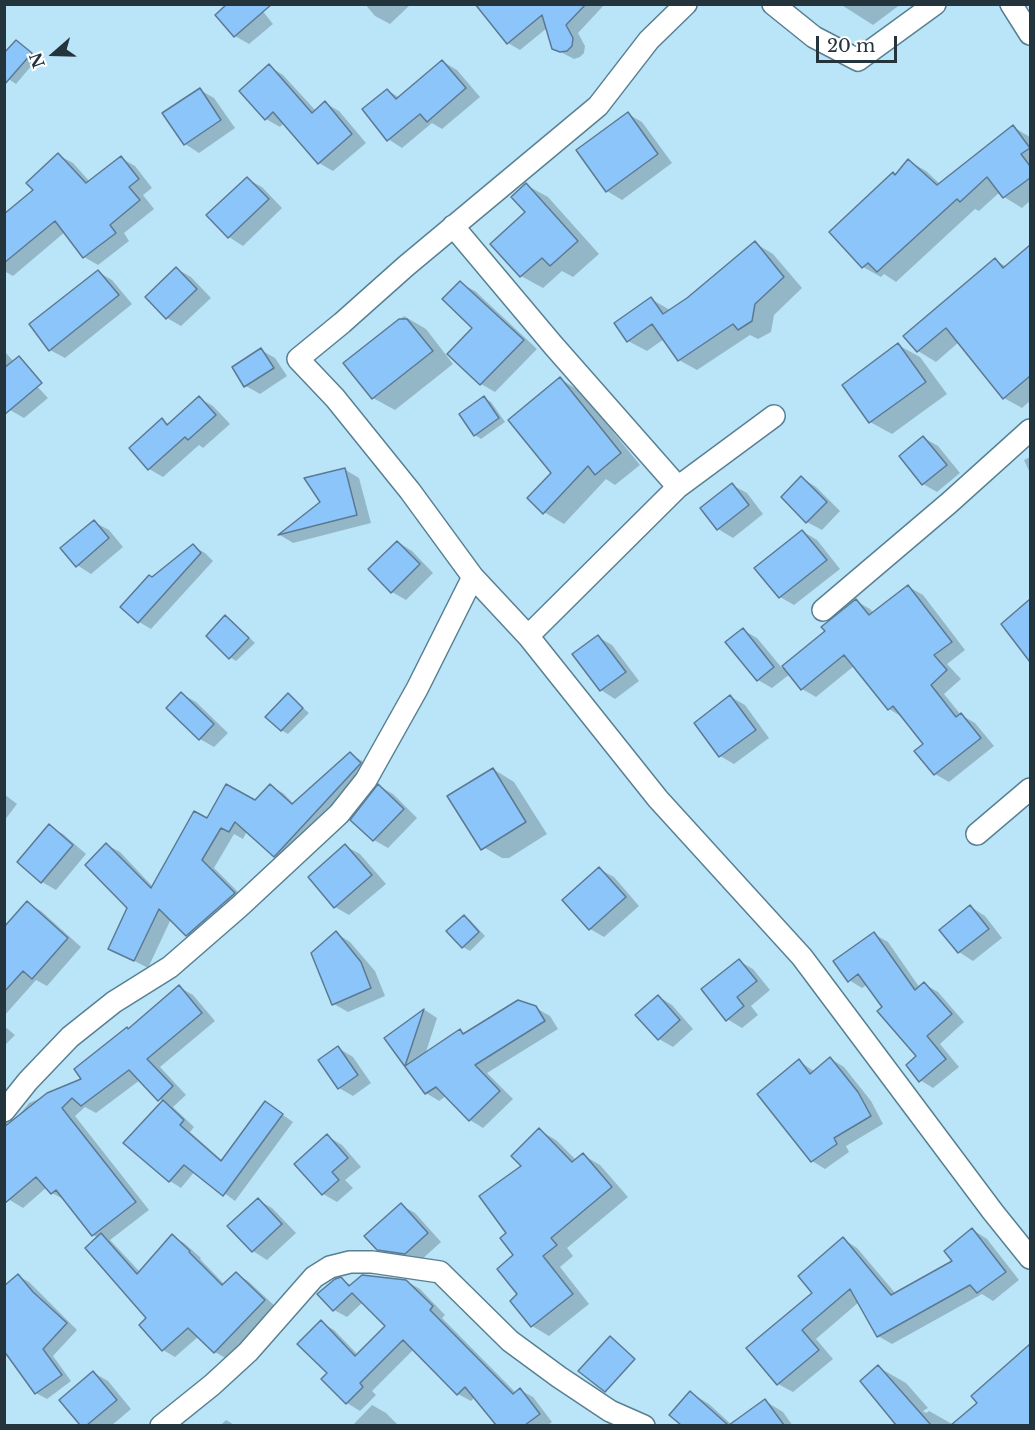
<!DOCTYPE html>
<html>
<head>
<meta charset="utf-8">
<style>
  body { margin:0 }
  #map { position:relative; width:1035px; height:1430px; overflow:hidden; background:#bae5f9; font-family:"Libre Baskerville",serif }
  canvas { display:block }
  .frame { position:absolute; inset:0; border:6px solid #23343c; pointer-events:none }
  .north { position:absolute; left:24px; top:24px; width:60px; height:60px; -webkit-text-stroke:4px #fff; paint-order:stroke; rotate:250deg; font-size:16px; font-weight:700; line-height:24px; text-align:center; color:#23343c }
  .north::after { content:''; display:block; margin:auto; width:21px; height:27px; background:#23343c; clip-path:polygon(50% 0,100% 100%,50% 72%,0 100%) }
  .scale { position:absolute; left:816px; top:36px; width:81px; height:27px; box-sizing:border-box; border:3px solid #23343c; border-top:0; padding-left:8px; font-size:18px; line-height:21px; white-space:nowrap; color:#23343c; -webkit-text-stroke:4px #fff; paint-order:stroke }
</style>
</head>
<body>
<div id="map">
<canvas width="1035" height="1430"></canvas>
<div class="frame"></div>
<div class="north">N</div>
<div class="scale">20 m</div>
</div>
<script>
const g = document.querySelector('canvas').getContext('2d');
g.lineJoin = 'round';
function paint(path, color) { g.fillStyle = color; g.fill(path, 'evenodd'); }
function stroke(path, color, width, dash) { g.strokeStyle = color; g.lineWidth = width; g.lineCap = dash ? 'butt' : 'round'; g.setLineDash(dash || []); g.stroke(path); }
const shadow = new Path2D(`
  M257,4L273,24L249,44L235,36Z
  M365,4H411L390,24L375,16Z
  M477,4H605L578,33L585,46L584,53L580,57L574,59L553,48L547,28L520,50L508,43Z
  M840,4H901L873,25Z
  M23,46L38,58L16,84L4,76Z
  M442,61L457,70L480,97L442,129L432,123L402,148L388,139L387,90L400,98Z
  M269,66L283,75L316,111L325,103L339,111L366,143L333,171L319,163L284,123L280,127L266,119Z
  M200,90L214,98L235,128L199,153L185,144Z
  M628,114L642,122L672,163L622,200L607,191L578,151Z
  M1013,127L1030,137V201L1022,208L1004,197L1000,192L979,211L975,209L896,282L884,274L881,277L863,267L896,176L909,161L926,171L940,184Z
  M58,155L73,163L90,182L121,158L135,166L152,188L143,195L154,209L124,233L129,241L98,265L84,257L65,232L13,276L4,271V224L43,195Z
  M247,179L262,187L282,208L243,246L229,237L208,215Z
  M526,185L548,197L599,254L573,277L562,271L543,288L521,276L527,213Z
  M755,243L773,254L802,288L774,315L771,332L758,339L750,335L697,370L679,360L664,339L647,351L628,341L651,299L670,310L688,299Z
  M1030,247V401L1022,408L1004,398L959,342L936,362L918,351L995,260L1007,267Z
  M177,269L191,277L211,298L181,326L167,318Z
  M98,272L112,280L132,304L65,358L50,350Z
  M460,283L475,291L537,349L495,392L481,384L474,328Z
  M404,316L426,329L453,364L395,410L373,398L346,363Z
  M898,345L920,357L947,394L892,434L870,422L844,385Z
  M261,350L275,358L287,376L260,394L246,386Z
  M4,351L48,398L24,418L10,410L4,404Z
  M560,379L580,391L640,465L615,485L606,479L564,524L544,512L553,473Z
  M199,398L213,406L230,424L203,448L199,445L163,477L149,469L162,420L170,425Z
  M484,398L491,402L505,422L481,439L475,435Z
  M924,438L938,446L960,473L937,492L923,484Z
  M1030,457V473L1024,460Z
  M344,469L359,478L371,523L293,543L280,535L322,503Z
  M802,478L816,487L840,511L822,530L807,522Z
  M732,485L747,493L763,514L733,538L718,529L702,508Z
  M94,522L109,530L123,547L91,574L77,565Z
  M802,531L817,540L840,569L794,605L780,597Z
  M398,542L412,551L433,573L406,600L392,592Z
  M193,546L205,553L213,561L151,629L139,622L153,578Z
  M909,587L923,595L965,650L947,664L961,679L944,694L961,715L975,723L994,746L949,782L935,774L925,744L904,718L889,709L854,666L816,697L802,689L790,674L772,688L758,680L743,630L757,638L782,668L827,631L856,601L870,609L874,614Z
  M1026,604L1030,607V659L1003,624Z
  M225,617L232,621L255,643L236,661L230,657Z
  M598,637L612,645L639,681L615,699L601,690Z
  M182,694L196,702L228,733L214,747L200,739Z
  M288,695L309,713L288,734L281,730Z
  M731,697L745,705L769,738L734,764L720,756Z
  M350,754L364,762L373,771L288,864L274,856L247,831L243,839L234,834L214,868L247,901L200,943L187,935L171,919L148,968L110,948L129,907L107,845L120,852L153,887L208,820L255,802L270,786L283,793L294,804Z
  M493,769L514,782L547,834L509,858H502L480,845Z
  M379,786L393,794L417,818L388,848L374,840Z
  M4,794L17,804L4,821Z
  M49,826L63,834L86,854L56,890L42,882Z
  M345,846L360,854L386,884L349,915L335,907Z
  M599,869L614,877L639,906L604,937L590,929L565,901Z
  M27,903L41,911L81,947L47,986L36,980L4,1016V929Z
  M971,907L985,916L1002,938L973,961L959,952Z
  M464,916L470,920L485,936L470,951L463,947Z
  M336,933L350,942L375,971L385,996L348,1012L334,1004Z
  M874,934L888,942L920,988L924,984L938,992L964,1022L940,1044L959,1067L933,1088L920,1080L919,1057L868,984L862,988L849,980Z
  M739,961L753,969L770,990L751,1006L758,1015L742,1028L727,1019Z
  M179,987L193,995L215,1021L160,1067L186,1095L173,1107L194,1127L190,1132L223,1161L276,1110L293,1122L235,1201L195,1171L181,1188L170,1181L163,1102L140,1080L96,1113L85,1107L75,1116L149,1210L110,1240L140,1272L172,1236L184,1243L201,1258L200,1259L225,1285L236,1274L248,1281L276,1307L227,1359L215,1352L199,1336L175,1357L163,1350L141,1325L149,1319L98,1238L93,1235L67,1201L52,1193L47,1187L23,1208L8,1199L4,1202V1095L5,1118L7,1124L14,1121L29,1103L84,1080L129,1030Z
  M658,996L672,1005L693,1029L673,1047L659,1039Z
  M536,1008L550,1016L558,1029L487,1073L513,1099L483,1128L470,1120L446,1096L439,1101L426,1093L386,1039L425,1010L437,1018L425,1055L460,1031L466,1034Z
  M4,1026L15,1035L4,1046Z
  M338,1048L353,1057L371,1083L353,1096L339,1088Z
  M831,1059L844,1067L871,1101L883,1124L846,1146L849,1152L825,1169L812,1161L799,1061L815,1072Z
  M539,1130L556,1140L576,1160L583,1155L600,1165L628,1197L567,1248L573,1256L560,1267L589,1304L549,1336L532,1326L519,1295L516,1256L508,1233L523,1167Z
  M327,1136L342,1145L361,1167L345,1180L353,1188L337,1202L323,1194Z
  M258,1200L272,1208L296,1233L267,1260L253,1251Z
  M401,1205L415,1213L441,1242L420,1261L393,1257L378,1249Z
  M973,1230L987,1239L1019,1280L993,1301L982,1294L892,1344L878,1336L859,1302L816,1339L833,1359L793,1392L778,1384L748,1348L814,1293L843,1239L857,1248L896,1294L954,1261Z
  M18,1276L29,1282L77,1330L53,1356L71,1381L47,1399L36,1393L8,1354L4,1357V1288Z
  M341,1279L352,1286L406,1281L420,1289L445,1315L442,1318L516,1393L520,1390L533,1397L552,1422L547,1426H498L475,1397L471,1401L458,1394L414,1349L372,1391L376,1395L360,1411L347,1403L323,1379L329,1373L321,1322L334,1330L358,1355L387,1326L363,1302L347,1317L334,1310Z
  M1030,1346V1426H898L893,1419L878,1367L906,1383L928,1408L923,1411L926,1413L929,1411L954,1425L979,1403L973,1396Z
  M94,1373L108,1381L131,1409L111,1426H82L61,1400Z
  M691,1393L709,1404L732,1425L765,1401L783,1412L793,1426H684L671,1414Z
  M372,1405L386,1413L399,1426H352Z
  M226,1420L236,1426H220Z`);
const building = new Path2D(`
  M227,4H272L234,37L215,15Z
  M475,4H586L566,25L573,38L572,46L567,51L560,52L552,49L542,15L507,44Z
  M16,40L32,53L4,85V53Z
  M442,60L466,88L427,122L420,114L387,141L362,109L387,89L396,99Z
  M269,64L312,113L325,101L352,134L318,164L273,112L265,120L239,91Z
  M200,88L221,120L184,145L162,113Z
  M628,112L658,154L606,192L576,150Z
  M1013,125L1030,148L1021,154L1030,166V178L1003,198L987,177L960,202L957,199L877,272L868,263L862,268L829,232L893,172L895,175L908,159L937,185Z
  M58,153L86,183L121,156L139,179L129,187L140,200L110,225L116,233L83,258L55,221L4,263V214L33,190L26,183Z
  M247,177L269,199L228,238L206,215Z
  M526,183L578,241L550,266L542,258L520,277L490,244L525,212L511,197Z
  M755,241L784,277L755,304L752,321L738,330L733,324L678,361L652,324L627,342L614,323L651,297L663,314L687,298Z
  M1030,245V376L1003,399L946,328L917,352L903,336L995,258L1003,268Z
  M176,267L197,289L166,319L145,297Z
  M98,270L119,295L49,351L29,324Z
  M460,281L524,340L480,385L447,354L472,328L442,299Z
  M399,319H407L433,351L372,399L343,363Z
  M898,343L926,382L869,423L842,385Z
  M261,348L274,368L244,387L232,367Z
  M19,356L42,383L4,415V368Z
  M560,377L621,453L595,475L588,466L543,514L527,498L551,473L508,420Z
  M199,396L216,415L188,440L185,437L148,470L129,448L162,418L167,425Z
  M484,396L499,418L474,436L459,414Z
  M923,436L947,465L922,485L899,456Z
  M345,468L357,515L278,535L320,502L304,478Z
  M801,476L827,502L806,523L781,497Z
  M732,483L749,505L717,530L700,508Z
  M94,520L109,538L76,567L60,548Z
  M802,530L827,560L779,598L754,568Z
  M397,541L420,564L391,593L368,569Z
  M193,544L201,553L138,623L120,607L149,575L152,577Z
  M908,585L952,642L934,655L947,670L931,685L956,717L961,713L981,738L934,775L914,751L923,744L893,706L888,710L844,655L801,690L782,666L825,631L821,627L856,599L869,615Z
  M1030,599V662L1001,624Z
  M225,615L249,638L229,659L206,636Z
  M743,628L774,667L757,681L725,642Z
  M598,635L626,672L600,691L572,654Z
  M181,692L214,724L199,740L166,708Z
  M288,693L303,708L281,731L265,717Z
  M730,695L756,730L719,757L694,723Z
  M350,752L361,763L274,857L235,822L229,832L221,828L202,860L235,893L186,936L159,909L134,961L108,949L127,908L85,865L106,843L151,888L194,811L207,818L226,784L255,800L270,784L292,804Z
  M493,768L526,822L481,850L447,796Z
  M378,784L404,809L373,841L350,820Z
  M49,824L73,845L41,883L17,862Z
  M345,844L372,875L334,908L308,877Z
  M599,867L626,897L589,930L562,900Z
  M27,901L68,938L32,979L23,971L4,992V927Z
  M970,905L989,929L958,953L939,930Z
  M464,915L479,932L462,948L446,931Z
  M336,931L361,962L371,988L332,1005L311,953Z
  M874,932L915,990L924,982L952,1014L927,1036L946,1059L919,1082L906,1065L916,1056L877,1011L882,1007L858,974L848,982L833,961Z
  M739,959L757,981L737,997L744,1006L726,1021L701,989Z
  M179,985L202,1013L147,1059L173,1086L158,1101L129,1070L81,1106L72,1098L62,1108L136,1202L92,1236L56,1190L51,1194L36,1177L4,1204V1127L47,1093L81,1079L74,1069L127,1027L128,1029Z
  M658,995L680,1020L658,1040L635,1015Z
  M518,1000L536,1006L545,1021L475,1065L500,1091L469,1121L436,1087L425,1094L384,1038L424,1009L405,1066L460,1029L463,1034Z
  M338,1046L358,1075L338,1089L318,1060Z
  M830,1057L858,1092L871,1116L834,1138L837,1144L811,1162L757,1094L799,1059L810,1074Z
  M163,1100L184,1120L180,1125L221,1161L265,1101L283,1114L223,1196L184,1165L169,1182L123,1143Z
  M539,1128L572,1162L583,1153L612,1187L551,1238L557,1245L543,1256L573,1294L531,1327L510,1301L517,1294L497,1269L513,1255L500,1238L506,1233L479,1196L521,1166L511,1156Z
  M327,1134L348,1158L332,1172L339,1180L322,1195L294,1164Z
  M258,1198L282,1224L252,1252L227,1226Z
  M401,1203L428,1233L405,1254L377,1250L364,1236Z
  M972,1228L1006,1272L977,1293L970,1285L877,1337L850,1289L802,1330L819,1350L777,1385L746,1348L812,1293L798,1276L843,1237L891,1295L952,1261L944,1251Z
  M101,1233L137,1274L172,1234L190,1251L189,1252L222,1285L236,1272L265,1300L214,1353L188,1328L162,1351L139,1325L146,1318L85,1248Z
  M18,1274L33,1292L67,1323L43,1349L62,1375L35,1394L4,1351V1286Z
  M362,1275L406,1280L433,1306L430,1310L513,1394L520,1388L540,1414L525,1425H496L465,1387L457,1395L403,1340L360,1383L363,1387L346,1404L321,1379L327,1373L297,1344L321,1320L355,1356L385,1326L352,1293L333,1311L317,1294L335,1279L341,1277L349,1286Z
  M610,1336L635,1359L605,1392L578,1371Z
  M1030,1344V1425H951L977,1403L971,1396Z
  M878,1365L931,1425H896L860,1381Z
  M93,1371L117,1400L87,1425H80L59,1400Z
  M690,1391L728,1425H681L669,1415Z
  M765,1399L784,1425H729Z`);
const street = new Path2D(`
  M686,4L649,40L598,106L406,266L342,323L298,359L335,398L410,491L473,577L528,636L658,799L802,957L993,1212L1030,1258
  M773,4L814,37L858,60L935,4
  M1011,4L1030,34
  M453,226L553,345L678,487
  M823,610L949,503L1030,430
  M528,636L678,487L774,416
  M977,834L1030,789
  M4,1111L28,1081L70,1037L114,1002L170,967L239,907L339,814L366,780L417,689L473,577
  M161,1426L212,1385L248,1352L314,1277L330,1267L350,1262H372L440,1272L510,1341L559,1377L610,1411L644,1426`);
paint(shadow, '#0003');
paint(building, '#8cc5f9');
stroke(building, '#5c7993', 1.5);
stroke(street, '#588092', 24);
stroke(street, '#fff', 21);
</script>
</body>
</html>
